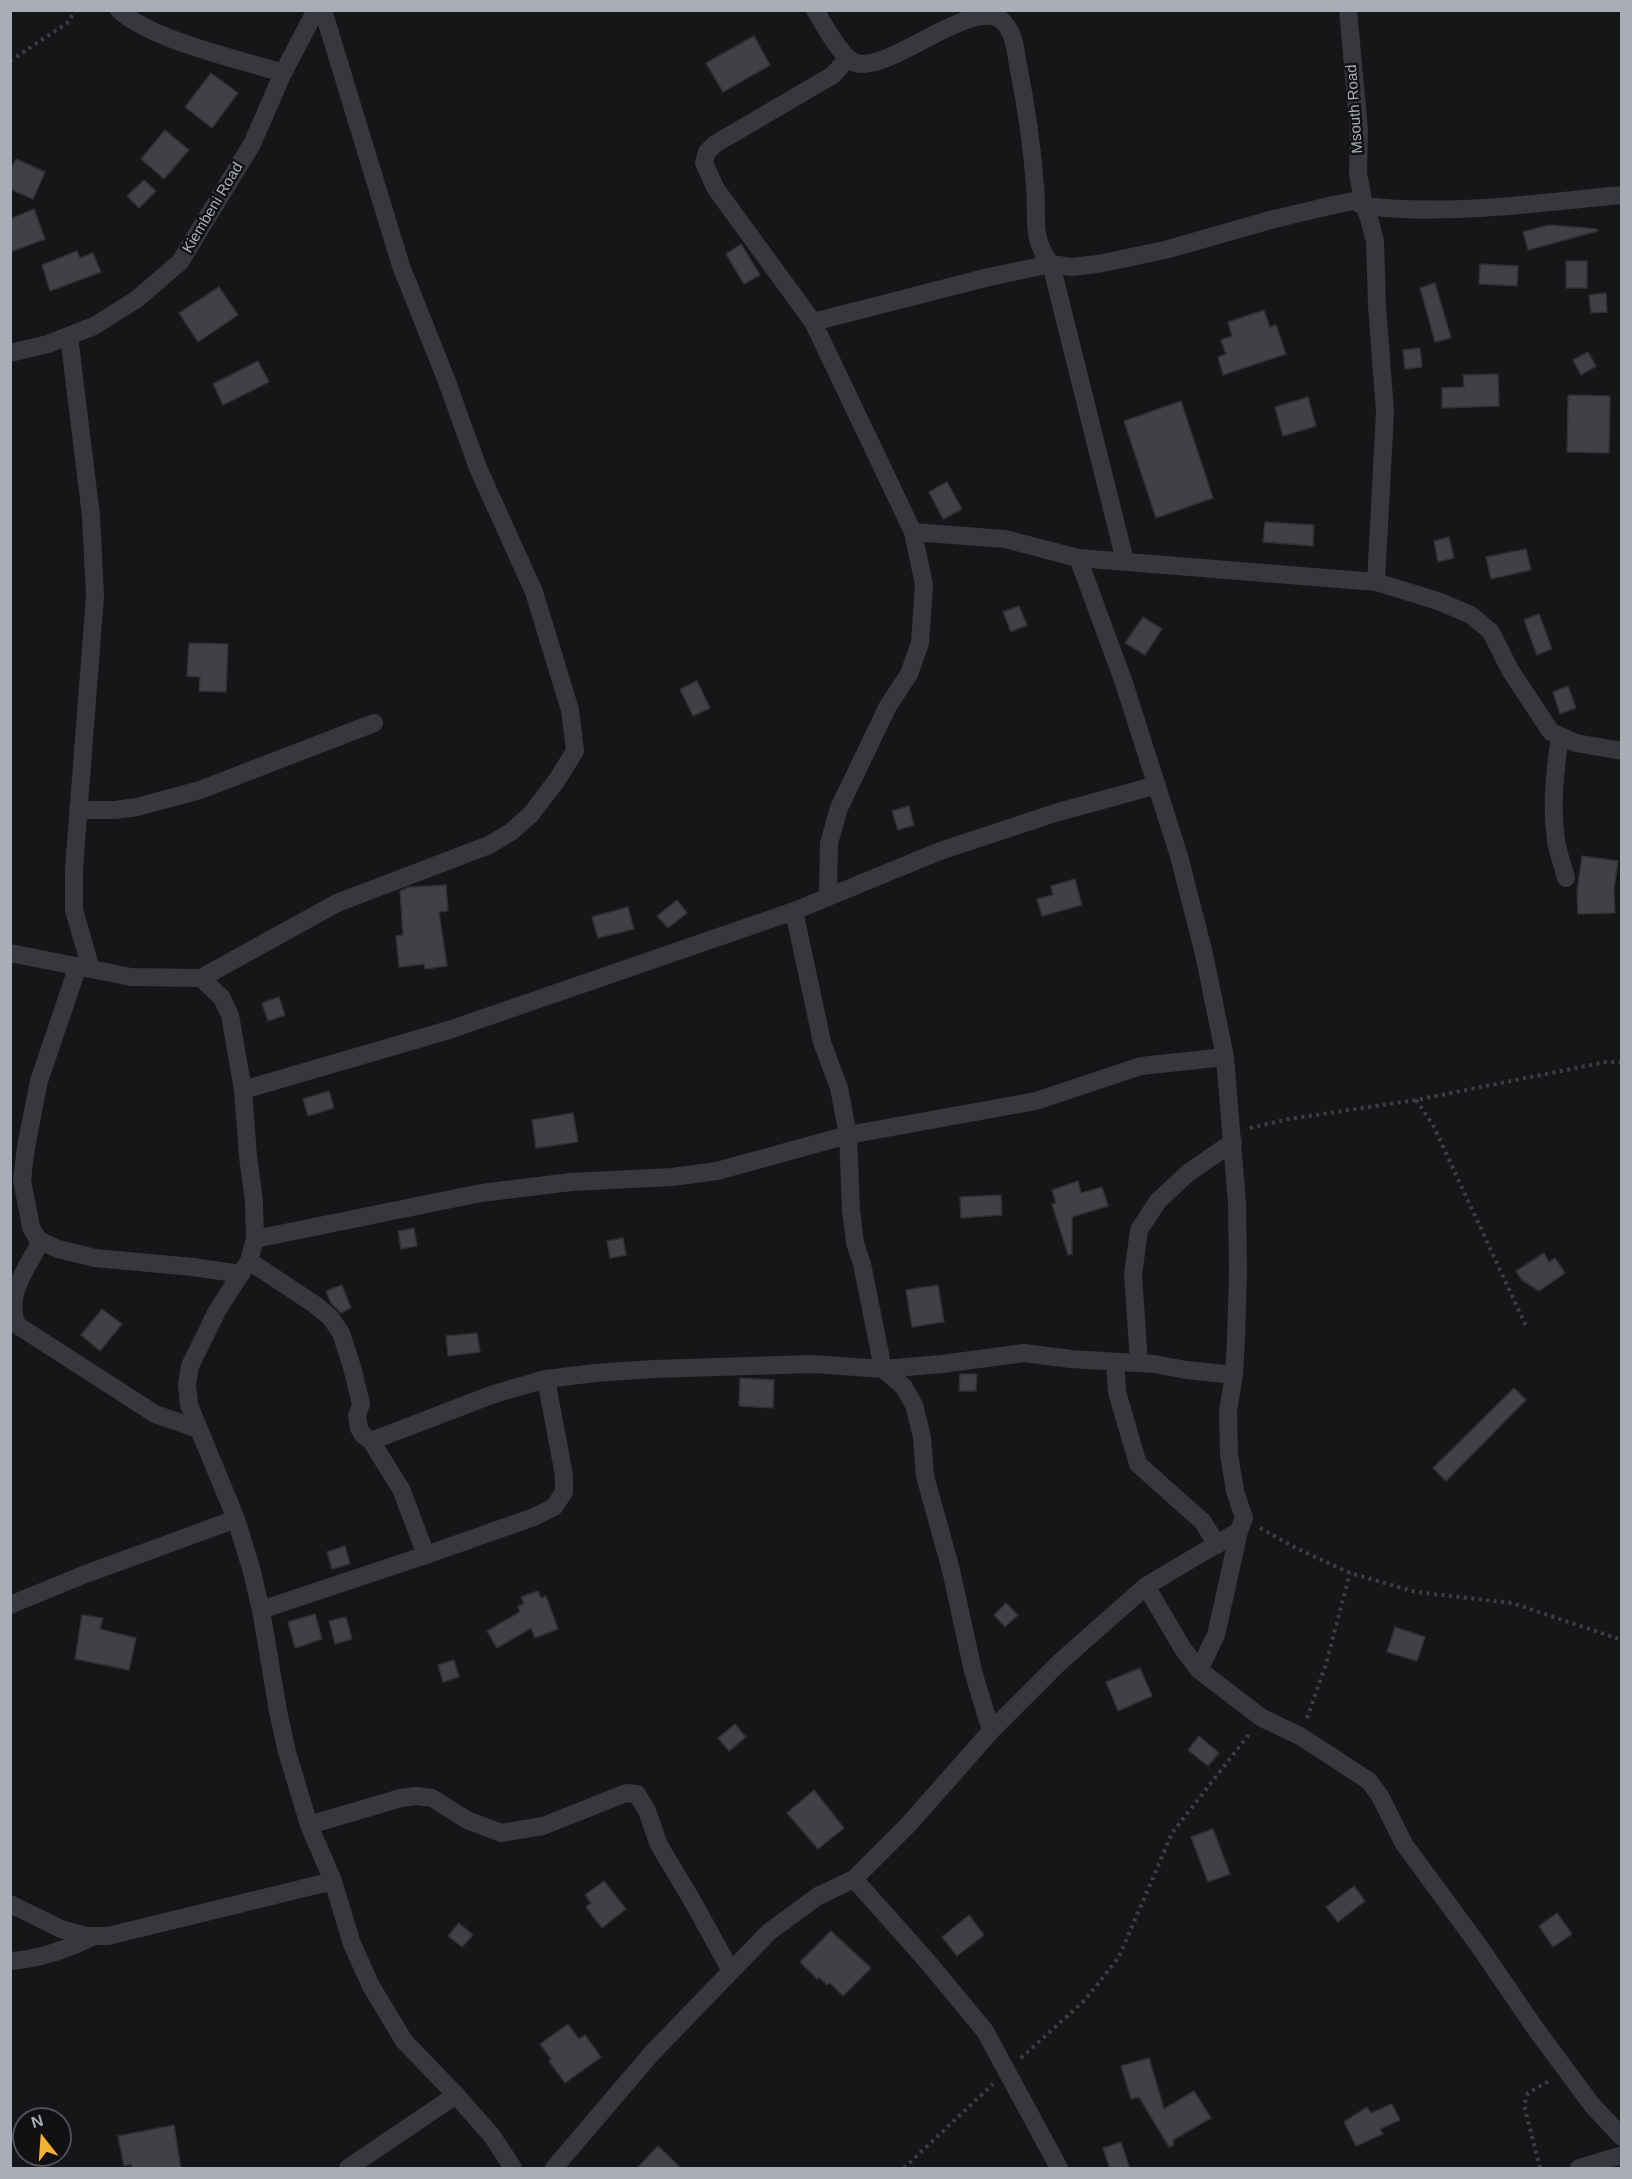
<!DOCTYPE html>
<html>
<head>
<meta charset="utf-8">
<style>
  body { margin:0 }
  #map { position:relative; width:1632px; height:2179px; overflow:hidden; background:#161618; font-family:Helvetica,sans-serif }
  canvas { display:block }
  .frame { position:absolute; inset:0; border:12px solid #a8adb8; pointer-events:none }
  .north { position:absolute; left:12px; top:2107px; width:60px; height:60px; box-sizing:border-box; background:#111113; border:2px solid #4d4f55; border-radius:50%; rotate:343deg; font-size:16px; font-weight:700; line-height:24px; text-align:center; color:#a8adb8 }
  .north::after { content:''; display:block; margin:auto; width:21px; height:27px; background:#f2b134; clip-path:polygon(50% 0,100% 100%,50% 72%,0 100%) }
</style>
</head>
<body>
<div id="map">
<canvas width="1632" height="2179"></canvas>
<div class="frame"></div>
<div class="north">N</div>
</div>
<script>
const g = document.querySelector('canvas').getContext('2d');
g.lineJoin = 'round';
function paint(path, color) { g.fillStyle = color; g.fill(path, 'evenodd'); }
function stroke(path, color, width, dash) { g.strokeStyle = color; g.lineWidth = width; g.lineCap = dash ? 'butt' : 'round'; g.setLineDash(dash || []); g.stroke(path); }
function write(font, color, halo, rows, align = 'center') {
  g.font = font + ' Helvetica,sans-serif'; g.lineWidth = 5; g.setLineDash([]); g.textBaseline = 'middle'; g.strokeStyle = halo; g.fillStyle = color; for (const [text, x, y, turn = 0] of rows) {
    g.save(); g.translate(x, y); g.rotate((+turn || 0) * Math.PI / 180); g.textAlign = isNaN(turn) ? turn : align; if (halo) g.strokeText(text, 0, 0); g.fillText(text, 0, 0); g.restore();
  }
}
const building = new Path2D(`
  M754,36L770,65L723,92L706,63Z
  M211,73L238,93L212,128L185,107Z
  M165,130L189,150L164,179L141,159Z
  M16,159L45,172L33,199L10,189V171Z
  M144,180L156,191L139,208L127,196Z
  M34,209L45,239L10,252V219Z
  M1549,225L1597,229L1598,231L1528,250L1523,232Z
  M741,244L760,275L744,284L726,254Z
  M77,251L80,258L93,253L101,272L50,291L42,265Z
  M1566,261H1587V288H1566Z
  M1480,264L1518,266L1517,286L1479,284Z
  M1435,283L1451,338L1435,342L1420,288Z
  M219,287L238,315L198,342L179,313Z
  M1606,293L1607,312L1591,313L1589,295Z
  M1264,310L1270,327L1276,325L1286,354L1223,375L1218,357L1226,354L1221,340L1232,336L1228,322Z
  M1420,348L1422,367L1405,369L1403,350Z
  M1588,352L1596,366L1581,375L1573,360Z
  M258,361L269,382L223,405L213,384Z
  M1498,374L1499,406L1442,408V388L1464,387L1463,375Z
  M1568,395L1610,396L1609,453L1567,452Z
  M1308,397L1316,426L1283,436L1275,407Z
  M1181,401L1213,498L1156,518L1124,421Z
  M947,482L962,509L943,519L929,492Z
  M1265,522L1314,525L1313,546L1263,542Z
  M1449,537L1454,558L1438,562L1434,541Z
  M1526,549L1531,570L1491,579L1486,557Z
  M1019,606L1027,625L1011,632L1003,612Z
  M1539,614L1552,649L1537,655L1524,620Z
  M1143,617L1162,629L1145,655L1125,643Z
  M189,643L228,644L226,692L199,691L200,677L187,676Z
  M697,681L710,708L693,716L680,689Z
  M1568,686L1576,708L1560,714L1553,692Z
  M909,806L914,825L898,830L892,811Z
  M1582,856L1618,861L1614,889L1615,913L1578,914L1577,891Z
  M1075,879L1082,905L1042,916L1037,899L1053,895L1051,886Z
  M446,885L448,911L439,912L447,966L425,969L424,964L399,967L396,936L403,935L400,891L409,887Z
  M677,900L687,913L668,928L657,916Z
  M628,907L634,929L598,938L592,917Z
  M279,997L285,1015L268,1021L262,1003Z
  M329,1091L334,1108L308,1116L303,1099Z
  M573,1113L578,1142L536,1148L532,1120Z
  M1078,1181L1081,1193L1102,1187L1108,1206L1072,1217V1254L1068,1255L1052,1204L1056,1203L1052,1190Z
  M1001,1195L1002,1215L961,1218L960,1197Z
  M414,1228L417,1246L401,1249L398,1231Z
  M623,1238L626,1255L610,1258L607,1241Z
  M1544,1253L1549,1262L1555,1258L1565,1273L1539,1291L1522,1280L1516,1271Z
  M342,1285L351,1308L341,1313L331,1303L326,1291Z
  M938,1285L944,1322L912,1327L906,1290Z
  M102,1309L122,1324L100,1351L81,1335Z
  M477,1333L480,1352L448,1356L446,1336Z
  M960,1374H977L976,1391H959Z
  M740,1378L774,1380L773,1408L739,1406Z
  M1514,1388L1526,1400L1446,1481L1433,1468Z
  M345,1546L350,1564L332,1569L327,1552Z
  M538,1591L541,1598L546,1596L558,1629L535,1638L531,1628L497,1648L487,1631L520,1612L518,1606L524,1604L521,1597Z
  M1006,1603L1018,1615L1005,1627L994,1615Z
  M315,1614L322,1639L295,1648L288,1622Z
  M82,1615L103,1618L100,1629L136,1638L129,1670L75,1659Z
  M346,1617L352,1639L335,1644L329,1621Z
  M1395,1627L1425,1637L1417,1661L1387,1652Z
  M454,1660L459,1677L443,1682L438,1665Z
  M1140,1668L1152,1696L1118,1711L1106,1682Z
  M735,1724L746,1737L729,1751L718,1738Z
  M1199,1736L1219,1753L1208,1766L1188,1750Z
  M814,1790L844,1828L818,1849L787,1813Z
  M1213,1829L1230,1874L1208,1882L1191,1837Z
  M604,1881L626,1909L602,1928L586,1907L591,1903L585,1895Z
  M1354,1886L1365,1901L1338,1922L1326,1907Z
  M1557,1913L1572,1934L1553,1947L1539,1926Z
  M969,1915L984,1935L957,1956L942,1937Z
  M459,1923L473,1935L462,1947L448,1936Z
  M831,1931L871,1968L843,1996L830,1983L827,1985L819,1977L817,1979L800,1962Z
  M568,2024L579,2039L585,2035L601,2057L565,2083L549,2061L551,2059L540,2044Z
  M1149,2058L1164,2109L1194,2091L1211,2118L1173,2140L1174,2145L1169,2147L1139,2097L1131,2099L1121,2066Z
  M1392,2104L1400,2120L1380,2129L1383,2134L1356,2146L1344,2122L1367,2107L1371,2113Z
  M174,2125L181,2169H132L131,2164L124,2166L118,2136Z
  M1121,2142L1130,2169H1110L1103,2148Z
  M658,2146L682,2169H636Z`);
const path = new Path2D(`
  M10,61L67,23L76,10
  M1416,1100L1433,1125L1526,1326
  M1250,1128L1289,1119L1416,1100L1606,1062H1622
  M1260,1528L1296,1548L1350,1573L1416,1592L1512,1603L1622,1640
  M1307,1718L1326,1664L1350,1573
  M1021,2058L1085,2000L1119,1957L1172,1833L1250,1733
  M904,2168L993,2084
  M1540,2168L1524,2105L1528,2093L1551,2080`);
const street = new Path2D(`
  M119,10C151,40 238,59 283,73
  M815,10C823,23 842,59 856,63C889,73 967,0 1000,19C1003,21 1008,27 1009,30C1015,39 1016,54 1018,65C1026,105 1032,146 1035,186C1038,217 1030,238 1051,264L1072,267L1098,264L1165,250L1274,219L1338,204L1354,201L1364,206L1369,218L1375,241L1377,306L1385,412L1376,582
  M1348,10L1359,130L1358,173L1364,206C1450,216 1536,203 1622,195
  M813,322L989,277L1051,264L1125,561
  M69,336L91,516L95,596L74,869V910L91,969
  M10,353L48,344L94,326L137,299L180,262L252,144L283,73L316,10
  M913,532L1005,539L1078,558L1376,582L1438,601L1471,615L1491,632L1510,670L1551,732L1576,743L1622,751
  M1560,736C1555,771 1551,806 1556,841C1558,853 1563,866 1566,878
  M78,810H115L137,807L200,790L374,723
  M828,897L829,843L839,808L888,706L909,674L920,643L924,585L913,532L813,322L716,189L704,163L707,152L715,144L833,75L848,58
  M794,911L822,1042L839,1088L848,1135L851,1210L855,1243L862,1264L883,1369L942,1364L1024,1353L1071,1359L1154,1364L1186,1370L1234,1375
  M10,953L131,977L201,978L222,998L230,1015L243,1090L248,1156L254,1202L255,1239L249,1261L217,1311L190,1366L187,1384L189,1405L236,1519L251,1568L261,1610L278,1711L287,1752L309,1825L333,1881L352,1944L371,1986L404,2041L456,2095L492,2136L513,2168
  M78,966L39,1081L26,1147L22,1180L31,1227L38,1240L58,1249L95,1258L193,1267L241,1274
  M201,978L337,903L489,845L511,832L531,814L557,780L575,751L570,710L534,592L478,468L446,379L401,266L323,10
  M243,1090L449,1030L794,911L940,851L1055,813L1157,785
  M255,1239L481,1193L571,1182L672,1177L717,1171L848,1135L1036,1101L1141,1066L1225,1057
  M41,1241C28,1267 4,1295 17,1325L155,1414L198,1429
  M249,1261L314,1304L330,1317L341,1333L352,1367L361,1404L357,1416L359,1428L363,1435L371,1441L401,1489L426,1555
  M1115,1362L1117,1392L1138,1464L1203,1522L1217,1545
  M1139,1363L1133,1275L1139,1230L1158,1201L1188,1173L1233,1142
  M371,1441L494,1394L546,1379L595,1373L653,1369L813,1364L883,1369L904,1387L914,1405L922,1437L925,1476L951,1570L973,1671L991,1731
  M1146,1586L1183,1649L1199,1670L1262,1718L1300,1736L1369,1781L1380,1796L1404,1844L1479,1946L1535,2028L1592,2105L1622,2137
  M10,1605L83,1575L236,1519
  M261,1610L426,1555L534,1517L554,1507L564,1492V1475L546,1379
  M1199,1670L1216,1635L1239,1531
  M309,1825L401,1798L416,1796L432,1798L467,1820L501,1833L543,1826L626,1793L637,1794L647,1811L659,1845L693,1902L731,1971
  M854,1879L927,1961L985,2031L1059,2168
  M10,1904L61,1929L86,1936H108L333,1881
  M10,1961C40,1959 68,1949 94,1936
  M348,2168L456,2095
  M554,2168L652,2053L769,1932L818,1896L854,1879L909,1824L991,1731L1060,1662L1146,1586L1239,1531L1244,1518L1235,1491L1229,1454L1228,1411L1234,1375L1236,1338L1238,1273L1237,1202L1225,1057L1204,954L1179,856L1123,680L1078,558
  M1579,2168L1622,2155`);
const streetNames = [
  ["Msouth Road",1355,109,-94],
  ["Kiembeni Road",213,208,-59]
];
paint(building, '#404145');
stroke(building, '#303034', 1.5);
stroke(path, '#3d3f44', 4, [3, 4.5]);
stroke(street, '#37383d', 18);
write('15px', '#a8adb8', '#111113', streetNames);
</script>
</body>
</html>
